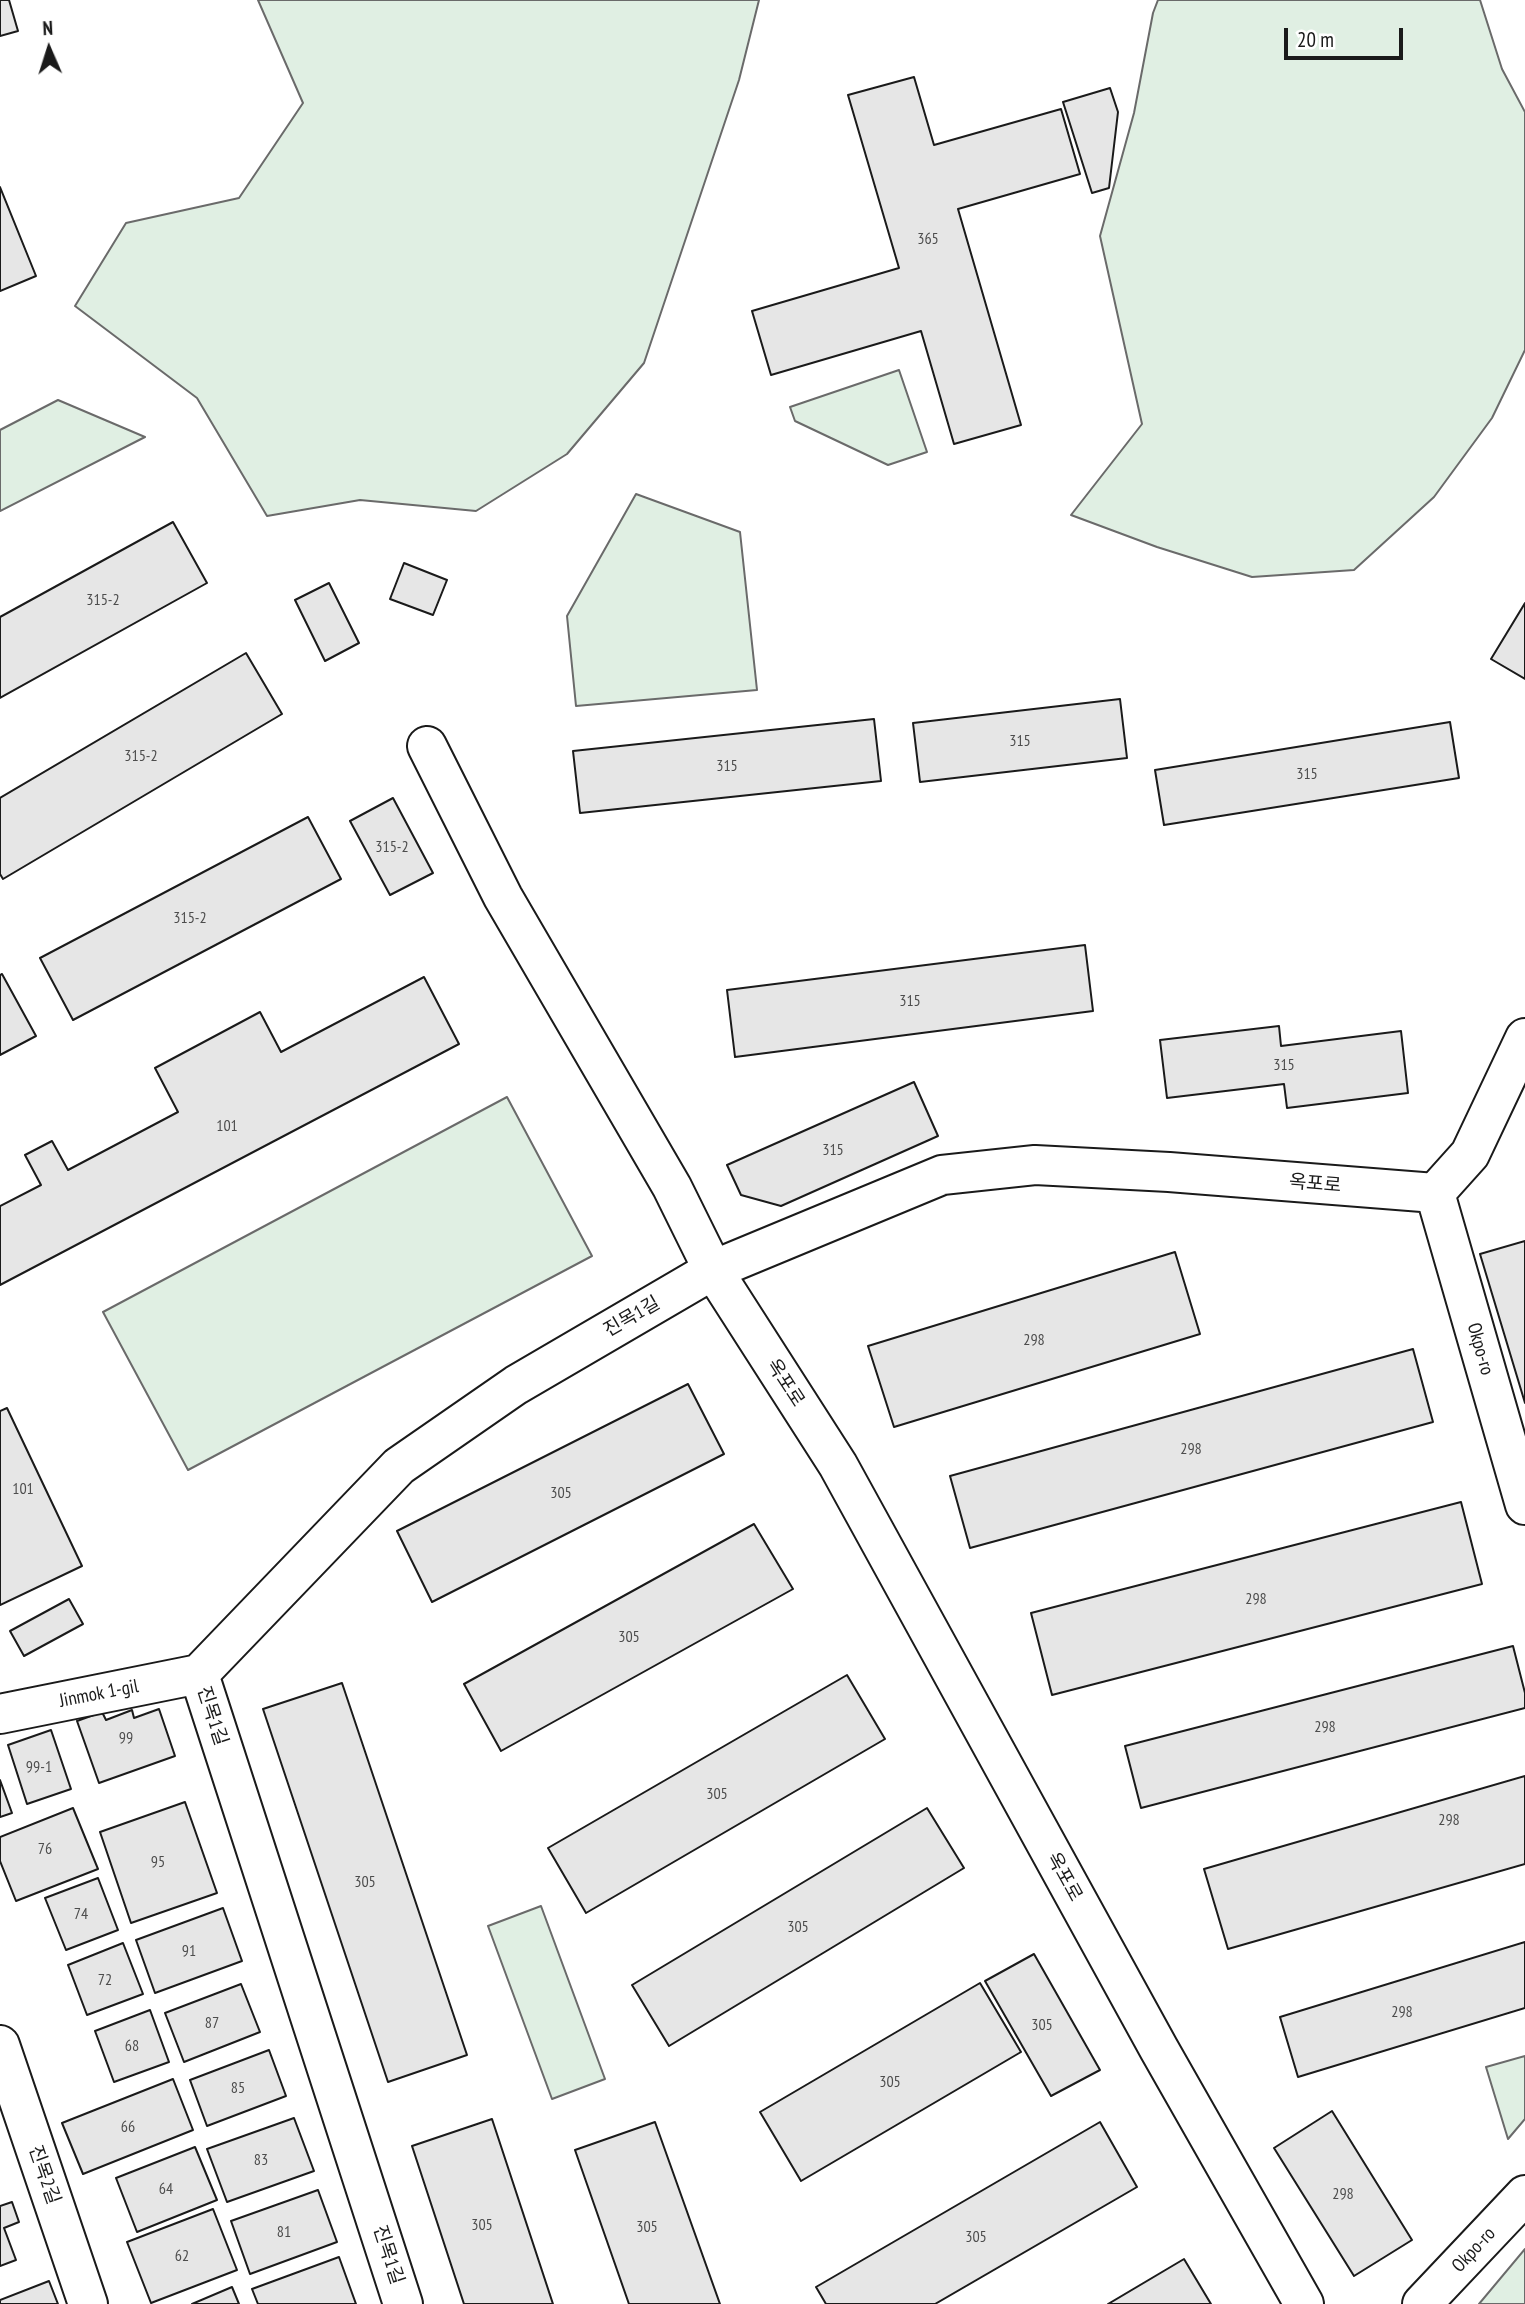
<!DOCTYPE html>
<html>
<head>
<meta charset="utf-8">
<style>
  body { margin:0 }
  #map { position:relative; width:1525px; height:2304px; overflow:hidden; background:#fff; font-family:"PT Sans Narrow",sans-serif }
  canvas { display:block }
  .north { position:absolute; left:14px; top:14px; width:70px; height:70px; -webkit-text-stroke:5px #fff; paint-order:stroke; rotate:357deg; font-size:19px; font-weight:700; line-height:28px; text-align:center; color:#1a1a1a }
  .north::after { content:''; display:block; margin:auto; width:24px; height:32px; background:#1a1a1a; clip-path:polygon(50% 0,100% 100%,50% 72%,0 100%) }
  .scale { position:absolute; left:1284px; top:28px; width:119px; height:32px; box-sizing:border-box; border:4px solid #1a1a1a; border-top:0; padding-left:9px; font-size:21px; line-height:24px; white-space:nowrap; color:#1a1a1a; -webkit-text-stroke:5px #fff; paint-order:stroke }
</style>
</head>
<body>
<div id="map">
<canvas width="1525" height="2304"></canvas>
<div class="north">N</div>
<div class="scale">20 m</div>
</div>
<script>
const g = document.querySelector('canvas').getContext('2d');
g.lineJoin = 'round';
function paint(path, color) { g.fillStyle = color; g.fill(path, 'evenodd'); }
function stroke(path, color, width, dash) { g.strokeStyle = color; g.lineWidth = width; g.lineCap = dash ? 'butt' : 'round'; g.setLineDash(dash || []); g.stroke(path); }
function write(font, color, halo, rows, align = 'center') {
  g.font = font + ' "PT Sans Narrow","Noto Sans KR",sans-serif'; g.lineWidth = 5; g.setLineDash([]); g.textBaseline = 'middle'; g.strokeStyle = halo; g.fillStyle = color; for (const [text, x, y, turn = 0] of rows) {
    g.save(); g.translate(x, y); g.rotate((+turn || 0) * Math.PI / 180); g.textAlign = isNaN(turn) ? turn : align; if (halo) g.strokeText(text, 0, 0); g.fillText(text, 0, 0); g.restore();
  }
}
const green = new Path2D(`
  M258,0H759L739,80L644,363L567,454L476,511L360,500L267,516L197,398L75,306L126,223L239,198L303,103Z
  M1158,0H1480L1502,69L1525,112V350L1492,418L1434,497L1354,570L1252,577L1157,547L1071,515L1142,424L1100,236L1134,113L1153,13Z
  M899,370L927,452L888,465L795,421L790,407Z
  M58,400L145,437L0,511V430Z
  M636,494L740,532L757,690L576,706L567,616Z
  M507,1097L592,1256L188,1470L103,1312Z
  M541,1906L605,2079L552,2099L488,1926Z
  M1525,2056V2119L1508,2139L1486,2067Z
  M1525,2249V2304H1479Z`);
const building = new Path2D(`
  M0,0H9L18,31L0,36Z
  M914,77L934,145L1061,109L1080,174L958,209L1021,425L954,444L921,331L771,375L752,311L899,268L848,95Z
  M1110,88L1118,112L1109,188L1092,193L1063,102Z
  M0,187L36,276L0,291Z
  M173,522L207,583L0,698V617Z
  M404,563L447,580L433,615L390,599Z
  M329,583L359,643L325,661L295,600Z
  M1525,603V679L1491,659Z
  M246,653L282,714L3,879L0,874V798Z
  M1120,699L1127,758L920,782L913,723Z
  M874,719L881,781L580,813L573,751Z
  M1450,722L1459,778L1164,825L1155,770Z
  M393,798L433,873L390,895L350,821Z
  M308,817L341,879L73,1020L40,958Z
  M1085,945L1093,1011L735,1057L727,990Z
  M2,974L36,1036L0,1055V975Z
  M424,977L459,1044L0,1285V1206L41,1185L25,1155L52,1141L68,1170L178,1112L155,1068L260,1012L281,1052Z
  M1279,1026L1281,1046L1401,1031L1408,1093L1287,1108L1284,1084L1167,1098L1160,1040Z
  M914,1082L938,1136L781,1206L741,1195L727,1165Z
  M1525,1241V1403L1480,1254Z
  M1175,1252L1200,1334L894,1427L868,1346Z
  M1413,1349L1433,1422L970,1548L950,1476Z
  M688,1384L724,1454L432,1602L397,1531Z
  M7,1408L82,1566L0,1605V1411Z
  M1461,1502L1482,1584L1052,1695L1031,1613Z
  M754,1524L793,1589L501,1751L464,1684Z
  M69,1599L83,1624L24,1656L10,1631Z
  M1513,1646L1525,1693V1708L1141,1808L1125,1746Z
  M847,1675L885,1739L586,1913L548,1848Z
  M342,1683L467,2055L388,2082L263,1709Z
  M159,1709L175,1756L99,1783L77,1721L102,1712L106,1720L132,1710L134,1718Z
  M51,1730L71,1789L27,1804L8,1745Z
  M1525,1776V1864L1228,1949L1204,1869Z
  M0,1780L12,1813L0,1817Z
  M185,1802L217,1893L131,1923L100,1832Z
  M73,1808L98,1869L16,1901L0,1861V1837Z
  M927,1808L964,1868L669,2046L632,1985Z
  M98,1878L118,1930L66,1950L45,1898Z
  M223,1908L242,1961L155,1993L136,1940Z
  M1525,1942V2008L1298,2077L1280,2017Z
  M123,1943L143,1994L87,2015L68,1965Z
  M1034,1954L1100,2070L1051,2096L985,1981Z
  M980,1983L1021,2052L801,2181L760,2112Z
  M241,1984L260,2032L184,2062L165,2013Z
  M150,2010L169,2062L114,2082L95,2031Z
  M269,2050L286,2096L207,2126L190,2080Z
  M173,2079L193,2130L83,2174L62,2123Z
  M1332,2111L1412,2240L1354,2276L1274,2148Z
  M294,2118L314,2171L227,2202L207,2149Z
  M492,2119L553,2304H464L412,2146Z
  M655,2122L720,2304H629L575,2150Z
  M1100,2122L1137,2187L935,2304H826L816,2287Z
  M195,2147L217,2200L137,2232L116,2178Z
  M318,2190L337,2242L250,2274L231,2221Z
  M12,2202L19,2222L4,2228L16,2260L0,2266V2206Z
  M213,2209L237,2270L151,2303L127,2242Z
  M339,2257L356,2304H258L252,2289Z
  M1184,2259L1211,2304H1108Z
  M49,2281L58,2304H0V2300Z
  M232,2287L239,2304H192Z`);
const minor = new Path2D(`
  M1435,1193L1525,1505
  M0,1714L199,1674
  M0,2045L88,2304
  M403,2304L199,1674L399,1466L516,1385L713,1270L672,1187L503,897L427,746
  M1304,2304L1159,2049L838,1465L713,1270L942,1175L1035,1165L1169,1172L1435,1193L1470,1154L1525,1038
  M1422,2304L1525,2195`);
const numberNames = [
  ["365",928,239],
  ["315-2",103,600],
  ["315",1020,741],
  ["315-2",141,756],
  ["315",727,766],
  ["315",1307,774],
  ["315-2",392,847],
  ["315-2",190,918],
  ["315",910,1001],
  ["315",1284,1065],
  ["101",227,1126],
  ["315",833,1150],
  ["298",1034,1340],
  ["298",1191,1449],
  ["101",23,1489],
  ["305",561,1493],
  ["298",1256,1599],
  ["305",629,1637],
  ["298",1325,1727],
  ["99",126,1738],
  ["99-1",39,1767],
  ["305",717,1794],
  ["298",1449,1820],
  ["76",45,1849],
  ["95",158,1862],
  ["305",365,1882],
  ["74",81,1914],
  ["305",798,1927],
  ["91",189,1951],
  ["72",105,1980],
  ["298",1402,2012],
  ["87",212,2023],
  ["305",1042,2025],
  ["68",132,2046],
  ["305",890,2082],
  ["85",238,2088],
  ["66",128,2127],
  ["83",261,2160],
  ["64",166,2189],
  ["298",1343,2194],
  ["305",482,2225],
  ["305",647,2227],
  ["81",284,2232],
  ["305",976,2237],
  ["62",182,2256]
];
const streetNames = [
  ["옥포로",1315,1184,5],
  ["진목1길",632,1317,-30],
  ["Okpo-ro",1480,1349,74],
  ["옥포로",785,1383,57],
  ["Jinmok 1-gil",99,1694,-11],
  ["진목1길",212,1716,72],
  ["옥포로",1064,1877,61],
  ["진목2길",44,2175,71],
  ["Okpo-ro",1474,2250,-47],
  ["진목1길",388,2255,72]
];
paint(green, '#e0efe3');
stroke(green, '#6a6a6a', 2);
paint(building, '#e6e6e6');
stroke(building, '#1a1a1a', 2);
stroke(minor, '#1a1a1a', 42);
stroke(minor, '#fff', 38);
write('16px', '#4d4d4d', null, numberNames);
write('19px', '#1a1a1a', '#fff', streetNames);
</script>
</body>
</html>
